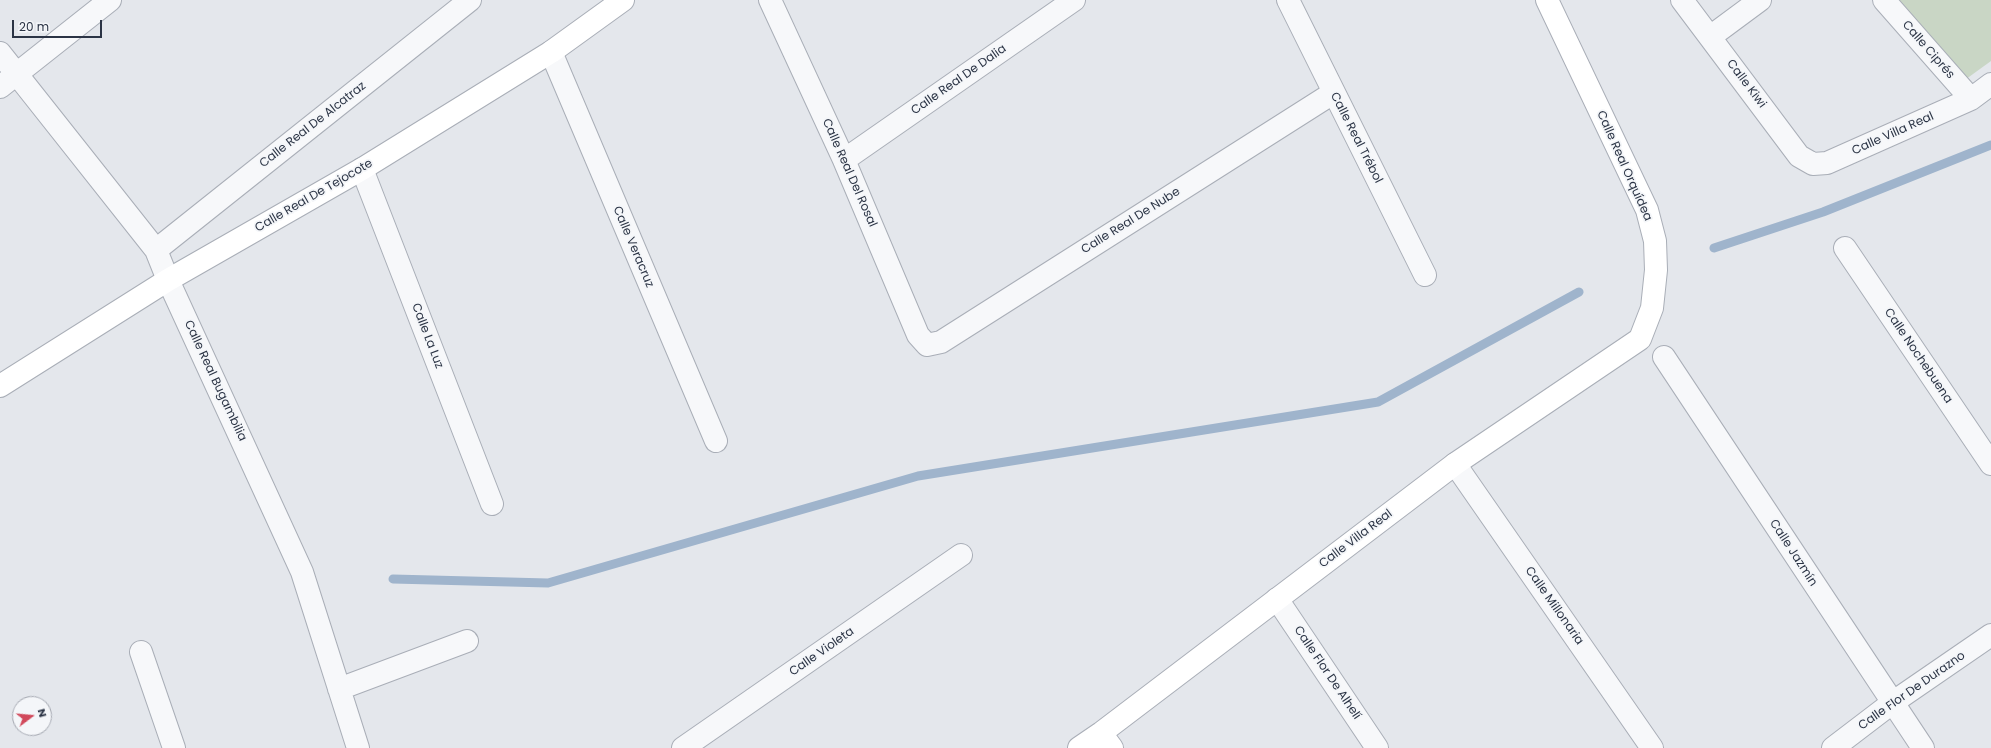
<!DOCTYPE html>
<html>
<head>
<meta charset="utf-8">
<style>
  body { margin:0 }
  #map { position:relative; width:1991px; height:748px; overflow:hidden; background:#e4e7ec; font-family:Poppins,sans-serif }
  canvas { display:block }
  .north { position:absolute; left:12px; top:696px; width:40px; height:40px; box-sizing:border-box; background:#f4f6f9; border:1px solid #a4a8b1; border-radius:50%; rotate:74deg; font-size:11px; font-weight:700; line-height:16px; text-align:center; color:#2b3445 }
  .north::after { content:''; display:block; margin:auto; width:14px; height:18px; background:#d1495b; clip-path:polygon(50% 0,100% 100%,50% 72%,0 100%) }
  .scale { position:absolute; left:12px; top:20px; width:90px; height:18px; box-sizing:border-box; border:2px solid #2b3445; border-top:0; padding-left:5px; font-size:12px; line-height:14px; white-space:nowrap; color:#2b3445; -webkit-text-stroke:3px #f4f6f9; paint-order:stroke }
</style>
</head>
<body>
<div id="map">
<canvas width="1991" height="748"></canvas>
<div class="north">N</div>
<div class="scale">20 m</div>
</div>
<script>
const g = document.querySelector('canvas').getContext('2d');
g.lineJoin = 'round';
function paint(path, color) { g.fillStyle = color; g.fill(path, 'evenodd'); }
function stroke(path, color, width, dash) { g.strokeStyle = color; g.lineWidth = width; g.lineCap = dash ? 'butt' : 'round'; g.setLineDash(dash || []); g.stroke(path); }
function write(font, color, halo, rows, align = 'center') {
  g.font = font + ' Poppins,sans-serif'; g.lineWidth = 3.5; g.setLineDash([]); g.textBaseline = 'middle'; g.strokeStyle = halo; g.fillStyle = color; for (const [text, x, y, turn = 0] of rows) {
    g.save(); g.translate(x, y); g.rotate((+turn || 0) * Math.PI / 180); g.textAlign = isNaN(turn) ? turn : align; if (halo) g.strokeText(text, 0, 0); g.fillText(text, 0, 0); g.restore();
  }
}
const green = new Path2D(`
  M1893,0H1991V61L1962,82Z`);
const stream = new Path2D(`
  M1714,248L1823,212L1991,145
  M393,579L548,583L918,476L1378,402L1579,292`);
const street = new Path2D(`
  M770,0L844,160L918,335L927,345L941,342L1333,93
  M1288,0L1425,275
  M1682,0L1799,156L1813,164L1827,163L1971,99L1991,84
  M1884,0L1971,99
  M1710,37L1760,0
  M551,52L716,441
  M0,53L156,250L168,280L302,572L358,748
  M0,87L110,0
  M844,160L1074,0
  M362,169L492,504
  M1845,248L1991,464
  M156,250L470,0
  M1664,357L1923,748
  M1455,464L1652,748
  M1277,599L1377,748
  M141,652L174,748
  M339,689L467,641
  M683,748L961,555
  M1833,748L1892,703L1991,635`);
const secondary = new Path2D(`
  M0,386L168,280L362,169L551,52L623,0
  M1101,733L1112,748
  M1079,748L1101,733L1455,464L1640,339L1652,308L1656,270L1655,241L1647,210L1547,0`);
const streetNames = [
  ["Calle Ciprés",1928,50,49],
  ["Calle Real De Dalia",959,80,-35],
  ["Calle Kiwi",1746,84,53],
  ["Calle Real De Alcatraz",313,125,-38],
  ["Calle Villa Real",1893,134,-24],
  ["Calle Real Trébol",1356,138,63],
  ["Calle Real Orquídea",1624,166,66],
  ["Calle Real Del Rosal",849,173,66],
  ["Calle Real De Tejocote",314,196,-30],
  ["Calle Real De Nube",1131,221,-32],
  ["Calle Veracruz",633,247,67],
  ["Calle La Luz",427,336,69],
  ["Calle Nochebuena",1918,356,56],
  ["Calle Real Bugambilia",215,381,65],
  ["Calle Villa Real",1356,539,-37],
  ["Calle Jazmín",1793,553,57],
  ["Calle Millonaria",1554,606,55],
  ["Calle Violeta",822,652,-35],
  ["Calle Flor De Alhelí",1327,673,56],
  ["Calle Flor De Durazno",1912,691,-35]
];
paint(green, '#c9d6c5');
stroke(stream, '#9fb4cc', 9);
stroke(street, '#a9aeb7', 24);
stroke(secondary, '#a9aeb7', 24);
stroke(street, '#f7f8fa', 22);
stroke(secondary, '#fff', 22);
write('12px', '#2b3445', '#f4f6f9', streetNames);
</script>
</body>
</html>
